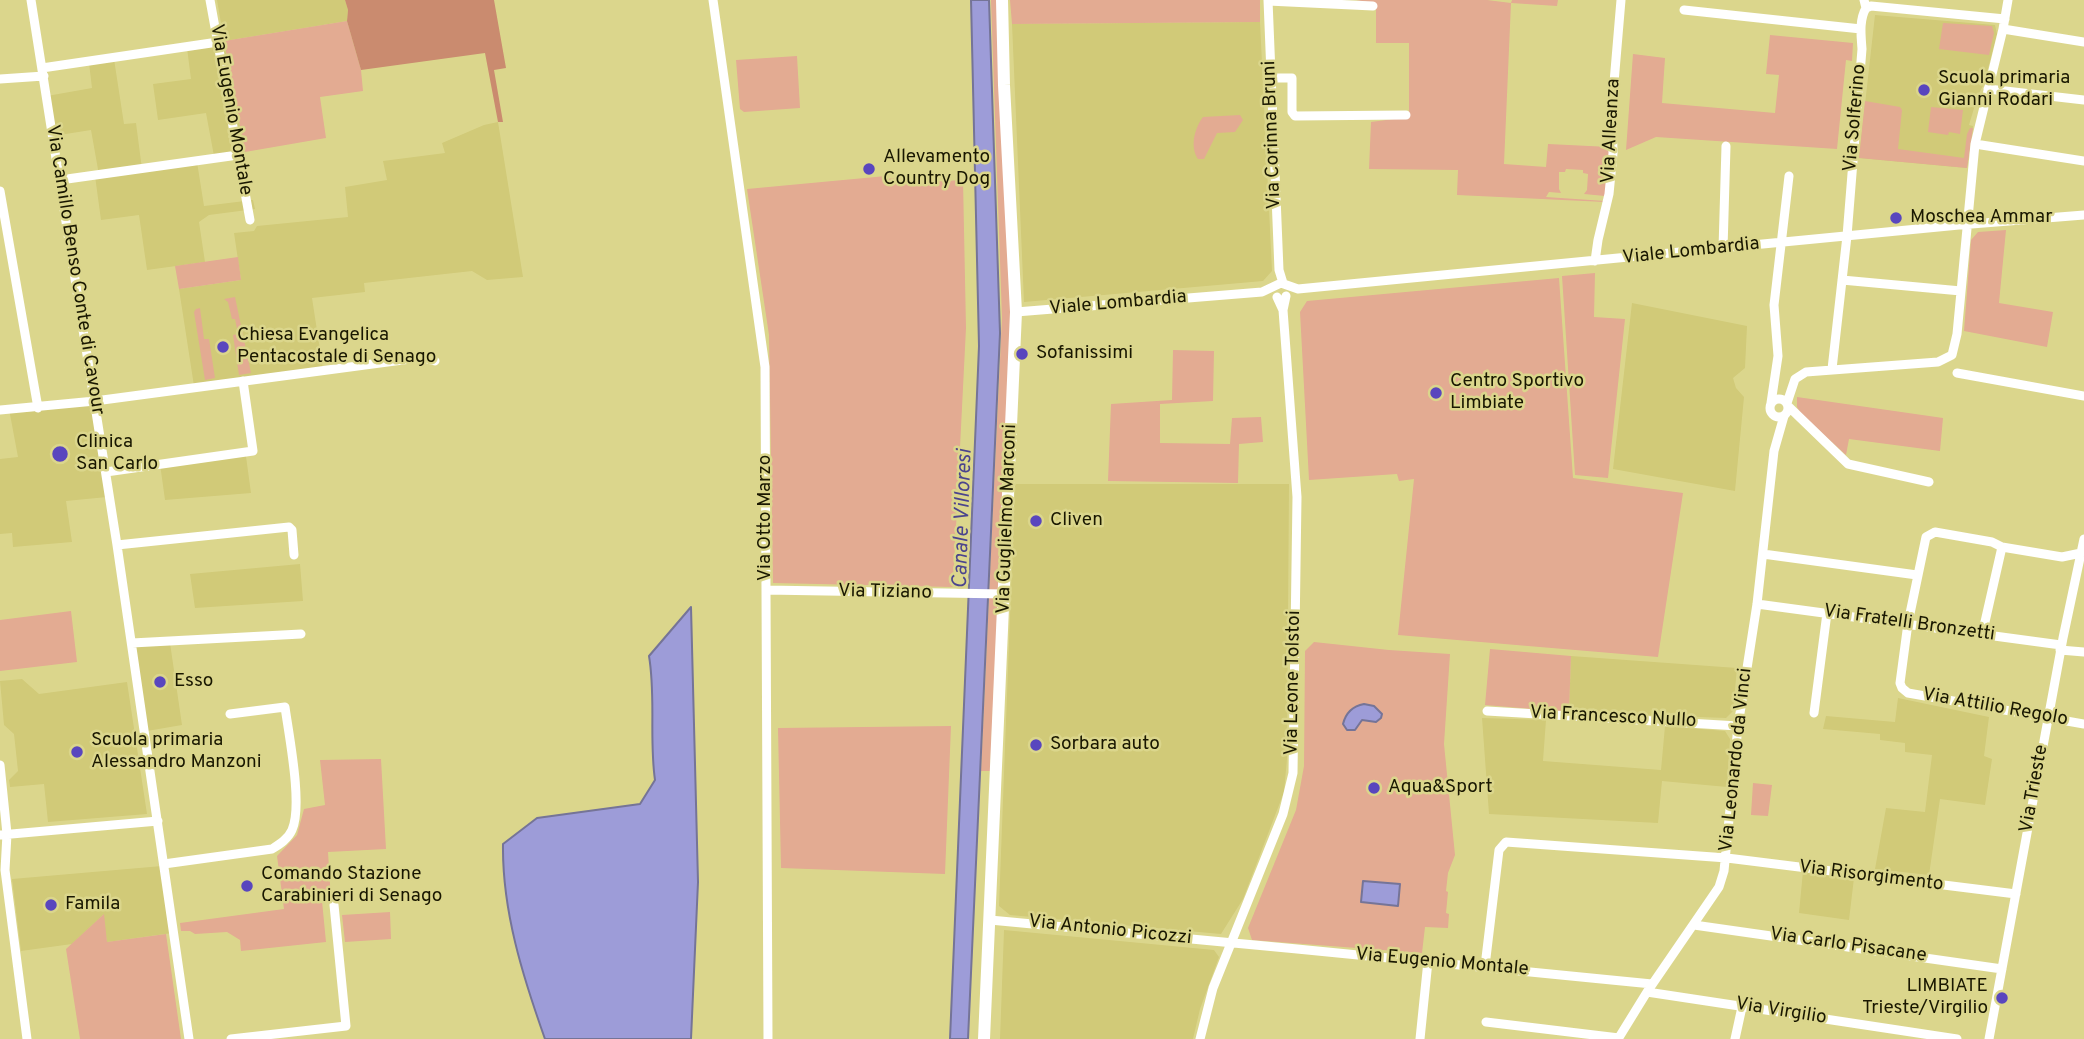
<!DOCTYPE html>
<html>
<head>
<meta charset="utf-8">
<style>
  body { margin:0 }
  canvas { display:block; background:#dbd68c }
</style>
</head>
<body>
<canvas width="2084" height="1039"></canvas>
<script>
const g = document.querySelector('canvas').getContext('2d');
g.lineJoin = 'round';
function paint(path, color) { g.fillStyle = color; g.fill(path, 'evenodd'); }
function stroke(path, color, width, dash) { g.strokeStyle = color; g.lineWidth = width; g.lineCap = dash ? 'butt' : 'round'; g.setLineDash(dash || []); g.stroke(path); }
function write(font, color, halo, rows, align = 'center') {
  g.font = font + ' Overpass,sans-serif'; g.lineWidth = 5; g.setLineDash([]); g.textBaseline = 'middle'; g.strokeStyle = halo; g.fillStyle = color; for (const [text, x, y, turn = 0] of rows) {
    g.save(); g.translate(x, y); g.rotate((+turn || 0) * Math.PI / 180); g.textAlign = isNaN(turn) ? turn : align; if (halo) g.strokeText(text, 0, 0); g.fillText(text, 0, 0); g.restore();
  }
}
const built = new Path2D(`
  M217,0H345L348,10L347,21L224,41Z
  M1875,15L1995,25L1997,34L1984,84L1978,95L1969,125L1973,126L1967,168L1859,158Z
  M1260,22L1272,271L1263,281L1024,302L1012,24Z
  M224,43L245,152L214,156L206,113L158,120L153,84L191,79L187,48Z
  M114,59L124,124L136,123L142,169L197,162L204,206L253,200L255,209L209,215L199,222L205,262L147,270L139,215L101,220L95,176L99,175L91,130L53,136L47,96L92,88L89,63Z
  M498,122L523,277L487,280L472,271L364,283L365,292L312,298L323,369L194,386L179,289L241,280L234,233L254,231L257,226L348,217L345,187L387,180L383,161L445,153L442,143L484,125Z
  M1632,303L1747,326L1745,368L1733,378L1736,388L1744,397L1735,491L1613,469Z
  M93,402L107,497L66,501L72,542L13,547L12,533L0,534V459L18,457L9,409Z
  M245,449L251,493L165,500L160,464Z
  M1015,484H1289L1287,759L1284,792L1243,899L1221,934L1010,915L999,906Z
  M300,564L303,601L195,608L190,574Z
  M170,643L182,725L147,731L134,645Z
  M1571,656L1737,668L1733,711L1726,718L1569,712Z
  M22,679L39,694L127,682L147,814L48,822L44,784L10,787L9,780L18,771L14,734L4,725L0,681Z
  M1898,698L1989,717L1984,756L1992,759L1985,805L1940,799L1929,875L1875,869L1886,808L1925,812L1932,755L1905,752V743L1880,740V734L1823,729L1826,716L1895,722Z
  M1482,718L1546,720L1543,761L1661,770L1665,726L1725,731L1730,739L1727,787L1662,781L1658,823L1489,814Z
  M162,866L172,933L107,942L103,915L72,944L21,951L12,879Z
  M1803,871L1854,878L1849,920L1799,913Z
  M1004,930L1214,950L1219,957L1200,1009L1193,1039H1000Z`);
const green = new Path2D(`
  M991,0H1000L1012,302L1001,590L989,593L1002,318Z
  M1010,0H1260V22L1012,24Z
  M1356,0H1487L1511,3L1512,0H1558L1557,6L1511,3L1504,164L1546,167L1548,144L1610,147L1605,196L1584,194L1587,190L1588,174L1583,173V170L1566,169L1565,172H1559V189L1561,193L1549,192L1546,197L1605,201V202L1457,195L1458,170L1369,169L1371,122L1409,117V43H1376V4Z
  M347,21L361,70L363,91L320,97L326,138L245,152L224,41Z
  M1943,23L1992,26L1994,33L1989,55L1939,49Z
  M1770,35L1853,43L1852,61L1846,60L1837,149L1656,137L1626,150L1633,54L1665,58L1662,103L1775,113L1779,75L1766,74Z
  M797,56L800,108L744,112L740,109L736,60Z
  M1865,101L1900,107L1902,110L1898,149L1964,158L1967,134L1970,128H1973L1967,168L1859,158Z
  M1931,107L1963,110L1960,134L1949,132L1948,135L1928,132Z
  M1240,115L1243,120L1235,132L1217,133L1204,159H1198C1190,147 1194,129 1203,117Z
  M886,176L887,179L908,176L909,183L963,180L966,328L953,587L773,583L769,335L747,189Z
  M2006,230L1999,303L2053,312L2047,347L1964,331L1971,240L1978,232Z
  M238,257L241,280L179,289L175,266Z
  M1595,273L1594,317L1625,319L1608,478L1575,475L1562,276Z
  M1559,278L1573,478L1683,493L1658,657L1398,635L1414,479L1399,481L1397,474L1309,480L1300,312L1307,301Z
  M235,297L251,373L239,375L233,335L238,334L235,319H232L228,302L224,299Z
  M200,308L204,339H209L215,378L205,380L194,312L196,309Z
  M1173,350L1214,351L1213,401L1160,404V443L1230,444L1232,418L1261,417L1263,442L1239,444L1238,483L1108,481L1111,404L1172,400Z
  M1797,397L1943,418L1940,451L1849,439L1846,455L1802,415L1797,407Z
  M989,597L998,598L990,771H981Z
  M71,611L77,662L0,671V620Z
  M1314,642L1389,650L1450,654L1444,744L1455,855L1448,873L1446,891L1448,892L1446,913L1449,914L1448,928L1425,927L1422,953L1252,940L1248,928L1296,810L1304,766L1305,651Z
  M1490,649L1571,656L1569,712L1485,705Z
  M951,726L945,874L781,868L778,728Z
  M381,759L386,849L328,852L331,900L322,901L326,942L241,951L240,940L227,932L195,934L190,931H181L180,923L284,909L277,856L297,835L304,809L325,805L320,760Z
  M1753,783L1772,785L1768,816L1751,815Z
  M390,912L391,939L345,942L342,915Z
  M104,914L107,942L166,934L181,1039H80L66,949Z`);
const forest = new Path2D(`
  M345,0H494L506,68L494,70L503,122H498L485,53L361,70L347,21L348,10Z`);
const water = new Path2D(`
  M971,0H989L1000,333L968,1039H950L979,346Z
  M691,607L698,882L691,1039H545C523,977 502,911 503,844L537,818L640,804L655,780C649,739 656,697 649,656Z
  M1364,704L1374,706L1382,714L1381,718L1376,722L1362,720L1355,730H1347L1343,724C1346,712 1353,706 1364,704Z
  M1363,881L1400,884L1398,906L1361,902Z`);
const street = new Path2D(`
  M31,0L117,545L189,1039
  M210,0L250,220
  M713,0L765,367L768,1039
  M1268,0L1279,270L1283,283
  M1268,1L1373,6
  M1866,8L1871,6L2005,19
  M1684,10L1861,29
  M2003,29L2084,42
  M42,68L218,42
  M1271,78H1292V112L1295,116L1406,115
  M0,79L44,76
  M1988,89L2084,100
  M1975,144L2084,161
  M60,180L238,155
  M0,191L38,408
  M1723,249L1726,146
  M1595,261L1598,240L1609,194L1613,153L1612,106L1621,0
  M1842,280L1961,291
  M1277,297L1283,310
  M1016,312L1262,292L1281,283L1298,289L1959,225L2084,215
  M1832,369L1847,236L1862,49C1861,35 1859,20 1866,8L1864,0
  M1957,373L2084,396
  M1770 408a9 9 0 1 1 18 0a9 9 0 1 1-18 0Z
  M1771,403L1778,356L1774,305L1789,176
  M1787,403L1795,379L1806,372L1938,362L1952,355L1957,334L1975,144L2003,29L2008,0
  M1789,407L1848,464L1929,482
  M0,410L95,401L410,359L423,358L435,361
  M106,472L253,451L243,381
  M117,545L289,527L292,530L294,555
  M2081,553L2062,557L2002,547L1992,542L1935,532L1926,537L1908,623L1900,683L1902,688L1908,693L2084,724
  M1763,554L1917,575
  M766,590L1005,594
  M1757,604L2061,645
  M1982,635L2002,547
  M132,643L301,634
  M2060,650L2084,652
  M1487,711L1738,726
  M1814,713L1827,613
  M0,765L7,834L5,870L27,1039
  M0,835L158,821
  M164,864L272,849C280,844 288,839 292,830C303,806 289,736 285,707L230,714
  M990,920C1211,941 1431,961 1652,984
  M1694,925L2002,969
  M1485,966L1499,850L1506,842L1727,858L2016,894
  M1647,992L1957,1039
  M1486,1022L1619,1038
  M231,1039L346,1026L334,905
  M1200,1039L1213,988L1283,814L1293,773L1297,497L1283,310L1286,296
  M1420,1039L1428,961
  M1618,1039L1647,992L1719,887L1724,871L1738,726L1757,604L1774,451L1784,416
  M1735,1039L1742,1007
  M1989,1039L2063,638L2084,539`);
const secondary = new Path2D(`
  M984,1039L1016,312L1004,85L1002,0`);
const markers = [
  [1924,90,7,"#5946be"],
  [869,169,7,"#5946be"],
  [1896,218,7,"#5946be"],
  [223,347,7,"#5946be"],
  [1022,354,7,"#5946be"],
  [1436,393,7,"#5946be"],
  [60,454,9,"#5946be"],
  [1036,521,7,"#5946be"],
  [160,682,7,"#5946be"],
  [1036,745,7,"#5946be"],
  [77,752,7,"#5946be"],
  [1374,788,7,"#5946be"],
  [247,886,7,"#5946be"],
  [51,905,7,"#5946be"],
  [2002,998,7,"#5946be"]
];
const poiNames = [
  ["Scuola primaria",1938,79],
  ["Gianni Rodari",1938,101],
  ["Allevamento",883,158],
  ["Country Dog",883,180],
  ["Moschea Ammar",1910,218],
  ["Chiesa Evangelica",237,336],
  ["Pentacostale di Senago",237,358],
  ["Sofanissimi",1036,354],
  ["Centro Sportivo",1450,382],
  ["Limbiate",1450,404],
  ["Clinica",76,443],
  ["San Carlo",76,465],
  ["Cliven",1050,521],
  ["Esso",174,682],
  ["Scuola primaria",91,741],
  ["Alessandro Manzoni",91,763],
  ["Sorbara auto",1050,745],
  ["Aqua&Sport",1388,788],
  ["Comando Stazione",261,875],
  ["Carabinieri di Senago",261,897],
  ["Famila",65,905],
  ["LIMBIATE",1988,987,"right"],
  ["Trieste/Virgilio",1988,1009,"right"]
];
const streetNames = [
  ["Via Eugenio Montale",230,110,80],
  ["Via Solferino",1856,118,-85],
  ["Via Alleanza",1612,131,-87],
  ["Via Corinna Bruni",1273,135,-92],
  ["Viale Lombardia",1691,252,-6],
  ["Via Camillo Benso Conte di Cavour",74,270,81],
  ["Viale Lombardia",1118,304,-5],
  ["Via Otto Marzo",766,518,-90],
  ["Via Guglielmo Marconi",1008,519,-88],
  ["Via Tiziano",885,593,1],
  ["Via Fratelli Bronzetti",1909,624,8],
  ["Via Leone Tolstoi",1294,683,-89],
  ["Via Attilio Regolo",1995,708,10],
  ["Via Francesco Nullo",1613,718,3],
  ["Via Leonardo da Vinci",1737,760,-84],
  ["Via Trieste",2035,789,-80],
  ["Via Risorgimento",1871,877,7],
  ["Via Antonio Picozzi",1110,931,6],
  ["Via Carlo Pisacane",1848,946,8],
  ["Via Eugenio Montale",1442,963,5],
  ["Via Virgilio",1781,1012,9]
];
const waterNames = [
  ["Canale Villoresi",964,519,-88]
];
paint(built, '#d1ca78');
paint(green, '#e3ab92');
paint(forest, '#ca8b6f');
paint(water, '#9d9cd8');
stroke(water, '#757497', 2);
stroke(street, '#fff', 9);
stroke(secondary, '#fff', 12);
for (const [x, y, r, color] of markers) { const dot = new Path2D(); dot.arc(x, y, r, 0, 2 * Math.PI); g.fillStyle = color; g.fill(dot); stroke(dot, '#dbd68c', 2.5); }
write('19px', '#191700', '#dbd68c', poiNames, 'left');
write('19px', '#191700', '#dbd68c', streetNames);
write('italic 21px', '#4b448d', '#dbd68c', waterNames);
</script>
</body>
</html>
